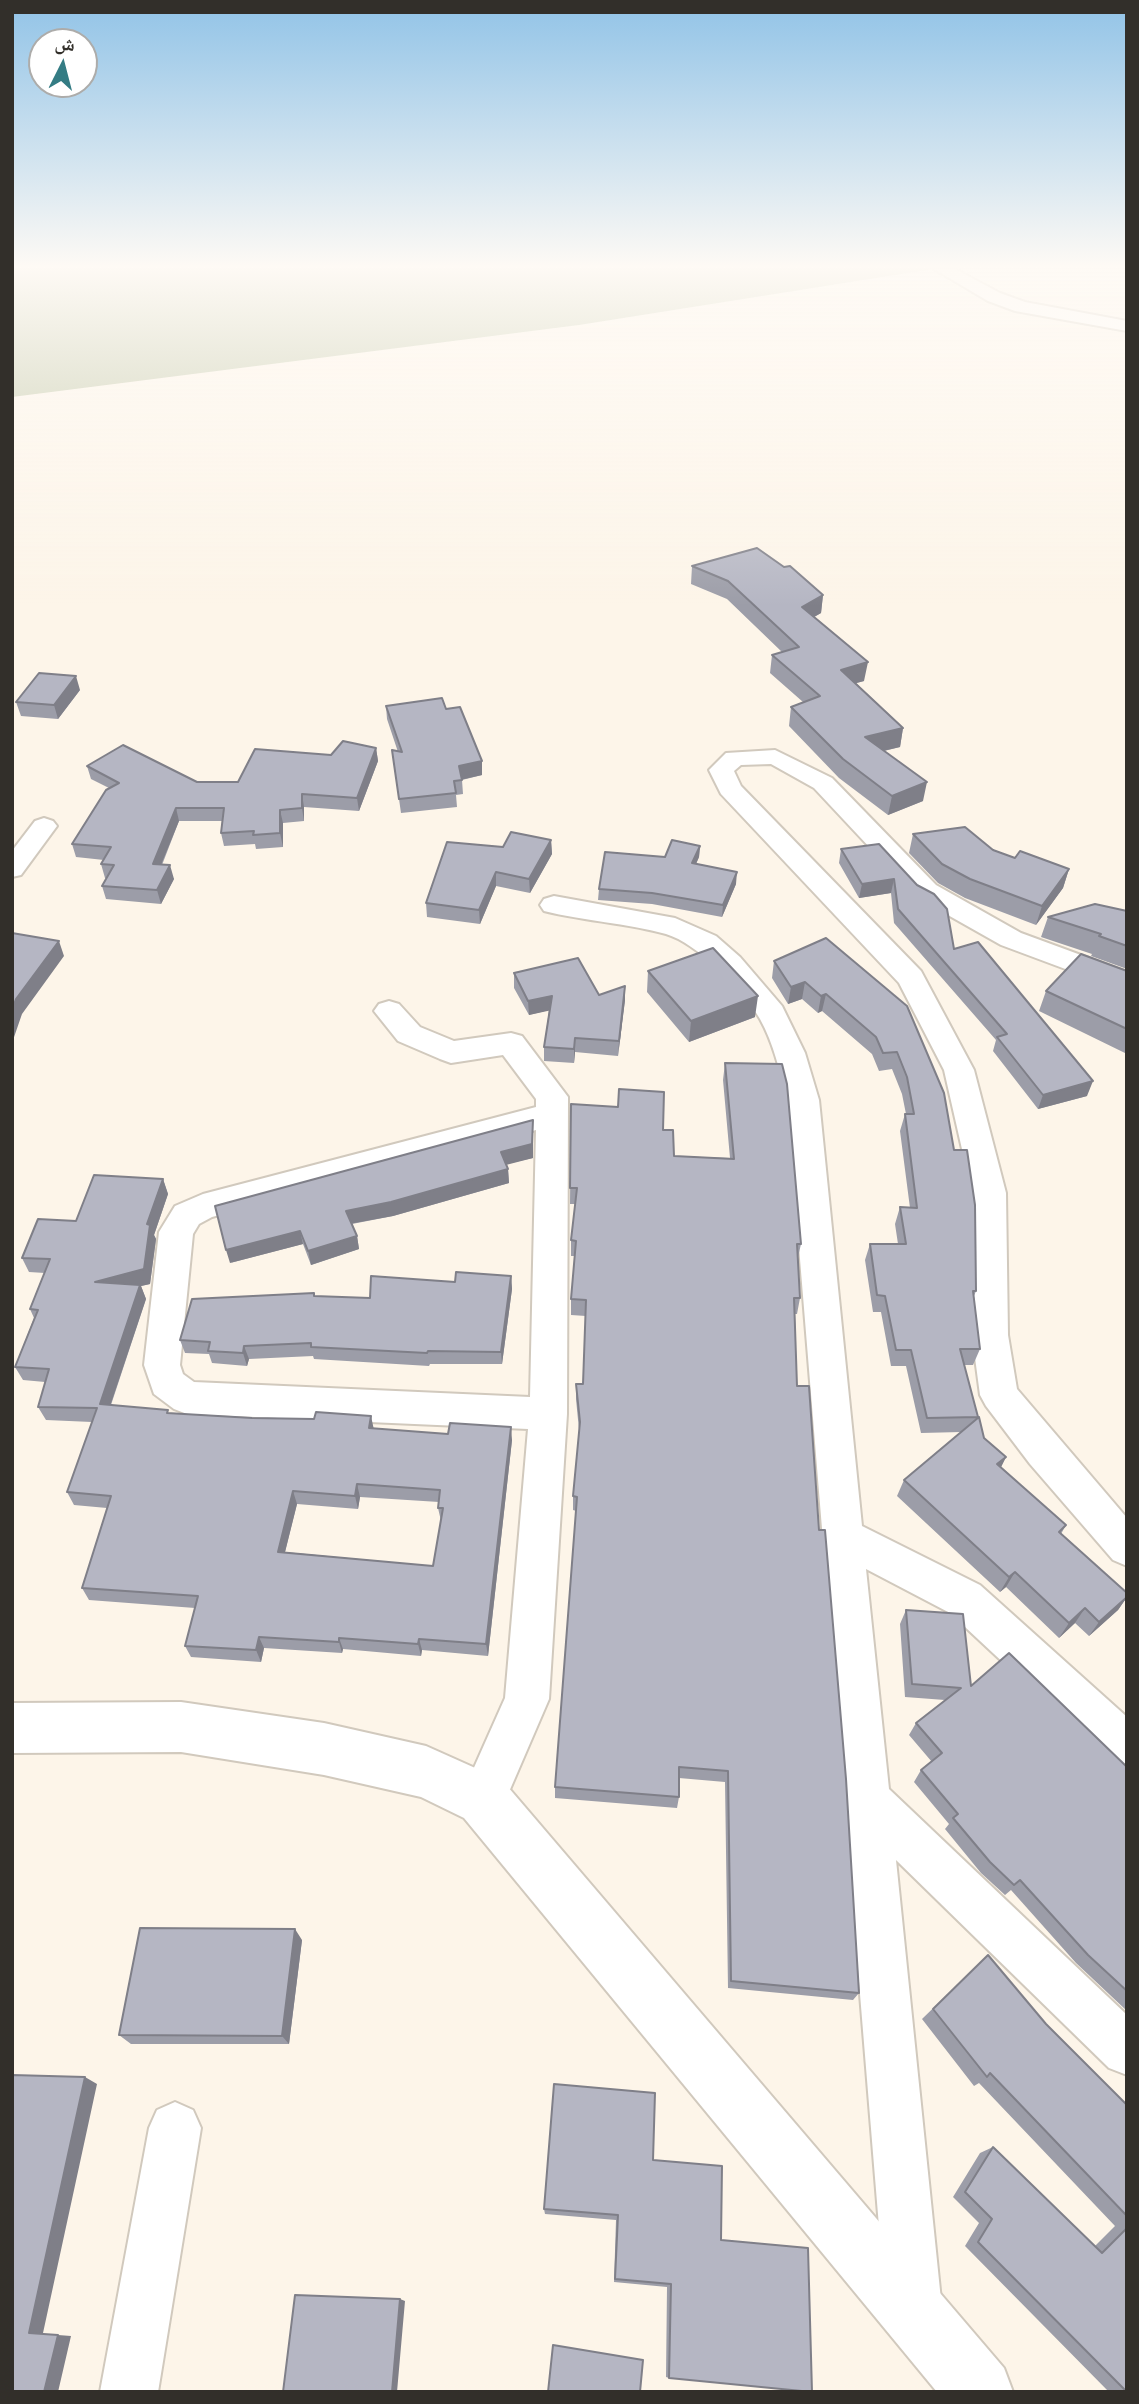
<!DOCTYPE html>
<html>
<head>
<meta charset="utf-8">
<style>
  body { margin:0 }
  #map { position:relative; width:1139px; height:2404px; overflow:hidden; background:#fdf5e9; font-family:Signika,"Noto Naskh Arabic",sans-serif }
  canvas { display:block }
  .frame { position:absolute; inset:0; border:14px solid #322f2a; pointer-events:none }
  .north { position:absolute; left:28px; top:28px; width:70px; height:70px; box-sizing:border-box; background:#fff; border:2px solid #adacaa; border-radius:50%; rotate:6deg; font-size:19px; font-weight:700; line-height:28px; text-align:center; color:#322f2a }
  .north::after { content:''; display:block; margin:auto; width:24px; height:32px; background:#347c84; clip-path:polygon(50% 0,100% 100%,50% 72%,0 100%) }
</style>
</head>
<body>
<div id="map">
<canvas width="1139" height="2404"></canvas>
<div class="frame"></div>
<div class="north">ش</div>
</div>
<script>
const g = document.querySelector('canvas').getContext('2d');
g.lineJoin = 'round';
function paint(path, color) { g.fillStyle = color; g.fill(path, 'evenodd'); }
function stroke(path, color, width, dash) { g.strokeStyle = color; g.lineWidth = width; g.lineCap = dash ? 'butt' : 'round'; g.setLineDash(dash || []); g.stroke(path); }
const forest = new Path2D(`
  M12,269H933L579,325L12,397Z`);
const street = new Path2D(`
  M775,750L832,778L936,885L1021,933L1127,972V992L1001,945L916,897L814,788L771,764L741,765L734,771L741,786L921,971L974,1070L1006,1193L1008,1335L1017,1389L1127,1518V1566L1113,1560L1030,1464L986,1406L980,1395L972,1335V1193L944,1070L899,983L721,794L709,770L726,753Z
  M44,818L53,821L57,826L21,875L12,877V851L35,821Z
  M554,896L675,918L716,936L740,957L782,1006L805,1053L819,1100L862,1526L980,1585L1127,1717V1769L1111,1763L950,1613L866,1569L889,1789L1127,2015V2075L1109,2068L896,1860L941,2300L933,2320L913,2328L893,2320L885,2300L787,1100C780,1072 774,1044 760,1019C744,991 697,943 666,934C626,923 584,921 544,911L540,905L544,899Z
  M389,1001L399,1004L420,1027L454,1041L511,1033L522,1036L568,1097L567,1414L549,1699L499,1815L483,1822L467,1815L460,1799L505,1698L528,1429L187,1414L174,1409L154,1394L144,1365L159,1232L175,1206L203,1194L536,1107V1099L503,1055L451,1063L440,1059L398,1041L374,1011L379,1004ZM536,1130L530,1397L194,1382L183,1374L180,1365L193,1234L199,1224L212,1217Z
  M175,2102L193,2110L201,2128L158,2392H100L149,2128L157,2110Z`);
const secondary = new Path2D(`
  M934,269H955L1000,293L1025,302L1127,321V331L1015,311L988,301Z
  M181,1702L324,1723L426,1746L502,1780L1004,2368L1013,2392H937L464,1818L421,1797L324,1775L181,1752L12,1753V1703Z`);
const wall = new Path2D(`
  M692,566L823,595L821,613L814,617L864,681L856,683L903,728L900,747L884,751L923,801L888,815L839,778L789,726L791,707L803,702L770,673L772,655L782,652L727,599L691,584Z
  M80,690L58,719L21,716L16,702Z
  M386,706L446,709L482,761V775L462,780L463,794L456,795L457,807L401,813L394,764L398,752L387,719Z
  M376,748L378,761L359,811L304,807V821L283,823V847L256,849L255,844L224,846L221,833L222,821H179L162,865L174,879L161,904L106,899L102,886L106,878H105L101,864L104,860L76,857L72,844L109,788L91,779L87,766L197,782H238L331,755Z
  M913,834L993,850L1015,858L1069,869L1063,888L1036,925L965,898L938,883L909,853Z
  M551,840L552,854L530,893L496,886L480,924L427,917L426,903L503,847Z
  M879,844L954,949L1087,1096L1038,1109L993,1051L996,1040L894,923L891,893L859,898L839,863L841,849Z
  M700,846L699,857L696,864L736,884L722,917L652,904L598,900L599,889L665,857Z
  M1127,911V969L1091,956L1092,954L1041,937L1048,917Z
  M774,961L907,1006L976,1291L974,1296L980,1349L973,1365H964L978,1417L977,1419L984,1438L1006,1457L1001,1467L1066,1525L1061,1534L1127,1593V1597L1118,1610L1089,1636L1075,1623L1059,1638L1006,1587L1000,1592L897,1496L904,1480L961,1432L921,1433L906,1366H891L881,1312H873L865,1260L870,1244H898L895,1224L900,1207L910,1208L900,1131L905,1114H906L902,1094L892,1069L879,1071L872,1054L822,1011L818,1013L802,999L788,1004L772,978Z
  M648,971L755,1017L689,1042L647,992Z
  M1127,971V1054L1039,1011L1046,991Z
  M514,973L599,995L625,1000L618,1056L575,1052L574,1063L544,1061V1047L549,1010L529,1015L514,988Z
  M725,1063L801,1244L798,1257L800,1298L797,1314H795L797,1386L819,1530L859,1993L853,2000L728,1988L725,1782L679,1778V1797L677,1808L555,1798V1787L576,1511L573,1510V1496L579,1430L576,1399V1384H583L586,1316L571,1315V1299L575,1256H571V1240L575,1204H570L571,1104L663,1130L674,1156L730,1158L723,1080Z
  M533,1120V1158L506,1164L508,1169L509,1183L393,1216L352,1224L357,1236L359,1249L311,1265L303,1244L230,1263Z
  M163,1179L168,1194L154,1235L156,1239L150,1284L141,1286L146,1299L111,1405L169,1413L512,1440L488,1656L422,1650L421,1656L343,1649L342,1653L264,1648L261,1662L191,1657L185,1646L195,1608L89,1600L82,1588L107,1508L74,1505L67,1492L92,1422L46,1420L38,1407L45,1382L23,1380L15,1367L34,1318L30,1309L45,1273L29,1272L22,1258L76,1221ZM360,1497L439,1502L438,1508L441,1521L433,1566L285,1552L297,1504L358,1509Z
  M511,1276L512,1289L502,1364H430L429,1366L314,1359L313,1356L249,1359L247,1366L212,1363L209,1354L185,1353L180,1340L314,1296L370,1298L455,1282Z
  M906,1610L971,1686L1127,1767V2011L1076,1963L1011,1890L1005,1895L981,1873L945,1829L949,1824L914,1782L921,1770L932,1762L909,1735L916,1723L945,1700L905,1697L900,1624Z
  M302,1940L289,2044H131L119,2035Z
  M988,1955L1046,2024L1127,2105V2392H1109L965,2246L979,2223L953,2197L980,2153L993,2147L1095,2246L1115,2226L979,2083L974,2086L922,2019Z
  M653,2160L721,2240L669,2378L666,2377L667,2287L614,2282L616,2220L545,2214L544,2209Z`);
const shadedWall = new Path2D(`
  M823,595L821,613L800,625L802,607Z
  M868,662L864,681L838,688L841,670Z
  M76,676L80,690L58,719L54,705Z
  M903,728L900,747L861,756L865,737Z
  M376,748L378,761L359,811L357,798Z
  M482,761V775L460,780L459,766Z
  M927,782L923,801L888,815L892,796Z
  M302,794L304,807V821L302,808Z
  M176,808L179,821L156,877L153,864Z
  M280,810L283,823V847L280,833Z
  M551,840L552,854L530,893L529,879Z
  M700,846L699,857L691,875L692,863Z
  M170,865L174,879L161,904L157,890Z
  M1069,869L1063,888L1036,925L1042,906Z
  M496,872V886L480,924L479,910Z
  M737,872L736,884L722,917L723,905Z
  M894,879L891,893L859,898L862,884Z
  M59,941L64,956L22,1014L12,1043V1010L16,999Z
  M805,982L802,999L788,1004L791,987Z
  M625,986V1000L618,1056L619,1041Z
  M826,994L822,1011L818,1013L821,996Z
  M552,996V1010L529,1015L528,1001Z
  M758,996L755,1017L689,1042L691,1021Z
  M575,1038V1052L574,1063V1049Z
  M1093,1081L1087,1096L1038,1109L1043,1095Z
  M533,1120V1158L502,1166L501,1152Z
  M508,1169L509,1183L393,1216L349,1224L346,1211Z
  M163,1179L168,1194L154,1235L156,1239L150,1284L141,1286L146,1299L106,1418L100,1404L95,1282L147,1224Z
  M300,1231L303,1244L230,1263L226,1250Z
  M357,1236L359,1249L311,1265L308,1251Z
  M511,1276L512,1289L502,1364L501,1352Z
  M244,1346L249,1359L247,1366L243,1353Z
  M371,1416L374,1430L369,1428Z
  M511,1427L512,1440L488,1656L486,1644Z
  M1006,1457L998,1473L997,1464Z
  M357,1484L360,1497L358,1509L355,1496Z
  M293,1491L297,1504L282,1564L278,1552Z
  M1015,1572L1006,1587L1000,1592L1009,1577Z
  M1127,1597L1118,1610L1089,1636L1099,1622Z
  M1085,1608L1075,1623L1059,1638L1069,1623Z
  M259,1637L264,1648L261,1662L256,1650Z
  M339,1638L343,1649L342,1653L339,1642Z
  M419,1639L422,1650L421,1656L418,1644Z
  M295,1929L302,1940L289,2044L282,2036Z
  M85,2077L97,2084L43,2333H29Z
  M400,2299L405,2301L397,2392H392Z
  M58,2335L71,2336L58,2392H44Z`);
const building = new Path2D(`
  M757,548L784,567L790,566L823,595L802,607L868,662L841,670L903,728L865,737L927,782L892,796L843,759L791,707L820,696L772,655L799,647L728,581L692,566Z
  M39,673L76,676L54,705L16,702Z
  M442,698L446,709L460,707L482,761L459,766L462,780L454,781L456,793L399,799L392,750L402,752L386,706Z
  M343,741L376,748L357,798L302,794V808L280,810V833L253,835L254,831L221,833L224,808H176L153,864L170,865L157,890L102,886L114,865L101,864L111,847L72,844L106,790L119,783L87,766L123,745L197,782H238L255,749L331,755Z
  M965,827L993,850L1015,858L1020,851L1069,869L1042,906L970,879L942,864L913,834Z
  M511,832L551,840L529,879L496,872L479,910L426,903L447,842L503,847Z
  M672,840L700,846L692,863L737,872L723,905L652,893L599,889L605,852L665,857Z
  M879,844L917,885L934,894L947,909L954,949L978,942L1093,1081L1043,1095L997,1037L1007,1034L898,909L894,879L862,884L841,849Z
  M1095,904L1127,911V946L1099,936L1101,934L1048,917Z
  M12,933L59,941L16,999L12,1010Z
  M826,938L907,1006L944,1093L954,1150H967L975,1205L976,1291H973L980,1349H960L978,1417L927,1418L911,1350H896L885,1296L877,1295L870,1244H906L900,1207L917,1208L905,1114H914L907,1077L897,1052L883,1053L876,1037L826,994L821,996L805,982L791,987L774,961Z
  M713,948L758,996L691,1021L648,971Z
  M1081,954L1127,971V1029L1046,991Z
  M578,958L599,995L625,986L619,1041L575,1038L574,1049L544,1047L552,996L528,1001L514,973Z
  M725,1063L782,1064L787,1084L801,1244H797L800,1298H794L797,1386H809L819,1530H825L846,1779L859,1993L731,1981L728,1771L679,1767V1797L555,1787L577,1497L573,1496L580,1422L576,1384H583L586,1300L571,1299L576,1241L571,1240L577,1188H570L571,1104L618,1107L619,1089L664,1092L663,1130H673L674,1156L734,1159Z
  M533,1120L532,1144L501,1152L508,1169L391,1202L346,1211L357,1236L308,1251L300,1231L226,1250L215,1206Z
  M94,1175L163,1179L147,1224L150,1225L144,1269L95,1282L140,1285L100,1404L168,1410L167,1413L252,1418L314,1419L316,1412L371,1416L369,1428L448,1434L450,1423L511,1427L486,1644L419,1639L418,1644L339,1638V1642L259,1637L256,1650L185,1646L198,1596L82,1588L111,1496L67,1492L97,1408L38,1407L49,1369L15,1367L38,1310L30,1309L50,1259L22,1258L38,1219L76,1221ZM357,1484L440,1490L438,1508H443L433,1566L278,1552L293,1491L355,1496Z
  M456,1272L511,1276L501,1352L428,1351L427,1353L311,1347V1343L244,1346L243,1353L208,1351L210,1342L180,1340L192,1299L314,1293V1296L370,1298L371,1276L455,1282Z
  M979,1417L984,1438L1006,1457L997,1464L1066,1525L1059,1532L1127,1593V1597L1099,1622L1085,1608L1069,1623L1015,1572L1009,1577L904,1480Z
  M906,1610L963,1614L971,1686L1009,1653L1127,1767V1991L1088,1955L1020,1880L1014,1885L990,1862L953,1818L958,1814L921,1770L942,1753L916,1723L961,1688L912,1684Z
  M140,1928L295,1929L282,2036L119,2035Z
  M988,1955L1046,2024L1127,2105V2216L990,2073L987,2077L933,2009Z
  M12,2075L85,2077L29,2333L58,2335L44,2392H12Z
  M554,2084L655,2093L653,2160L722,2166L721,2240L808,2248L812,2392L669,2378L671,2284L615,2279L618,2215L544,2209Z
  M993,2147L1102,2253L1127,2228V2392L978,2242L992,2219L965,2192Z
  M295,2295L400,2299L392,2392H283Z
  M553,2345L643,2360L640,2392H548Z`);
paint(forest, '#bbc3a1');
stroke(street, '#d1c9bd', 4);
stroke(secondary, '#d1c9bd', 4);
paint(street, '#fff');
paint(secondary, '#fff');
paint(wall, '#9c9da8');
paint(shadedWall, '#7f7f88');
paint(building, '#b5b6c3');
stroke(building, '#7f7f88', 2);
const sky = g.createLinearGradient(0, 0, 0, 606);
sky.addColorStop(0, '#91c3e7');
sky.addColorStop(0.44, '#fefaf5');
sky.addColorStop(1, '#fefaf500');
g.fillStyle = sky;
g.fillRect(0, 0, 1139, 606);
</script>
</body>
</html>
